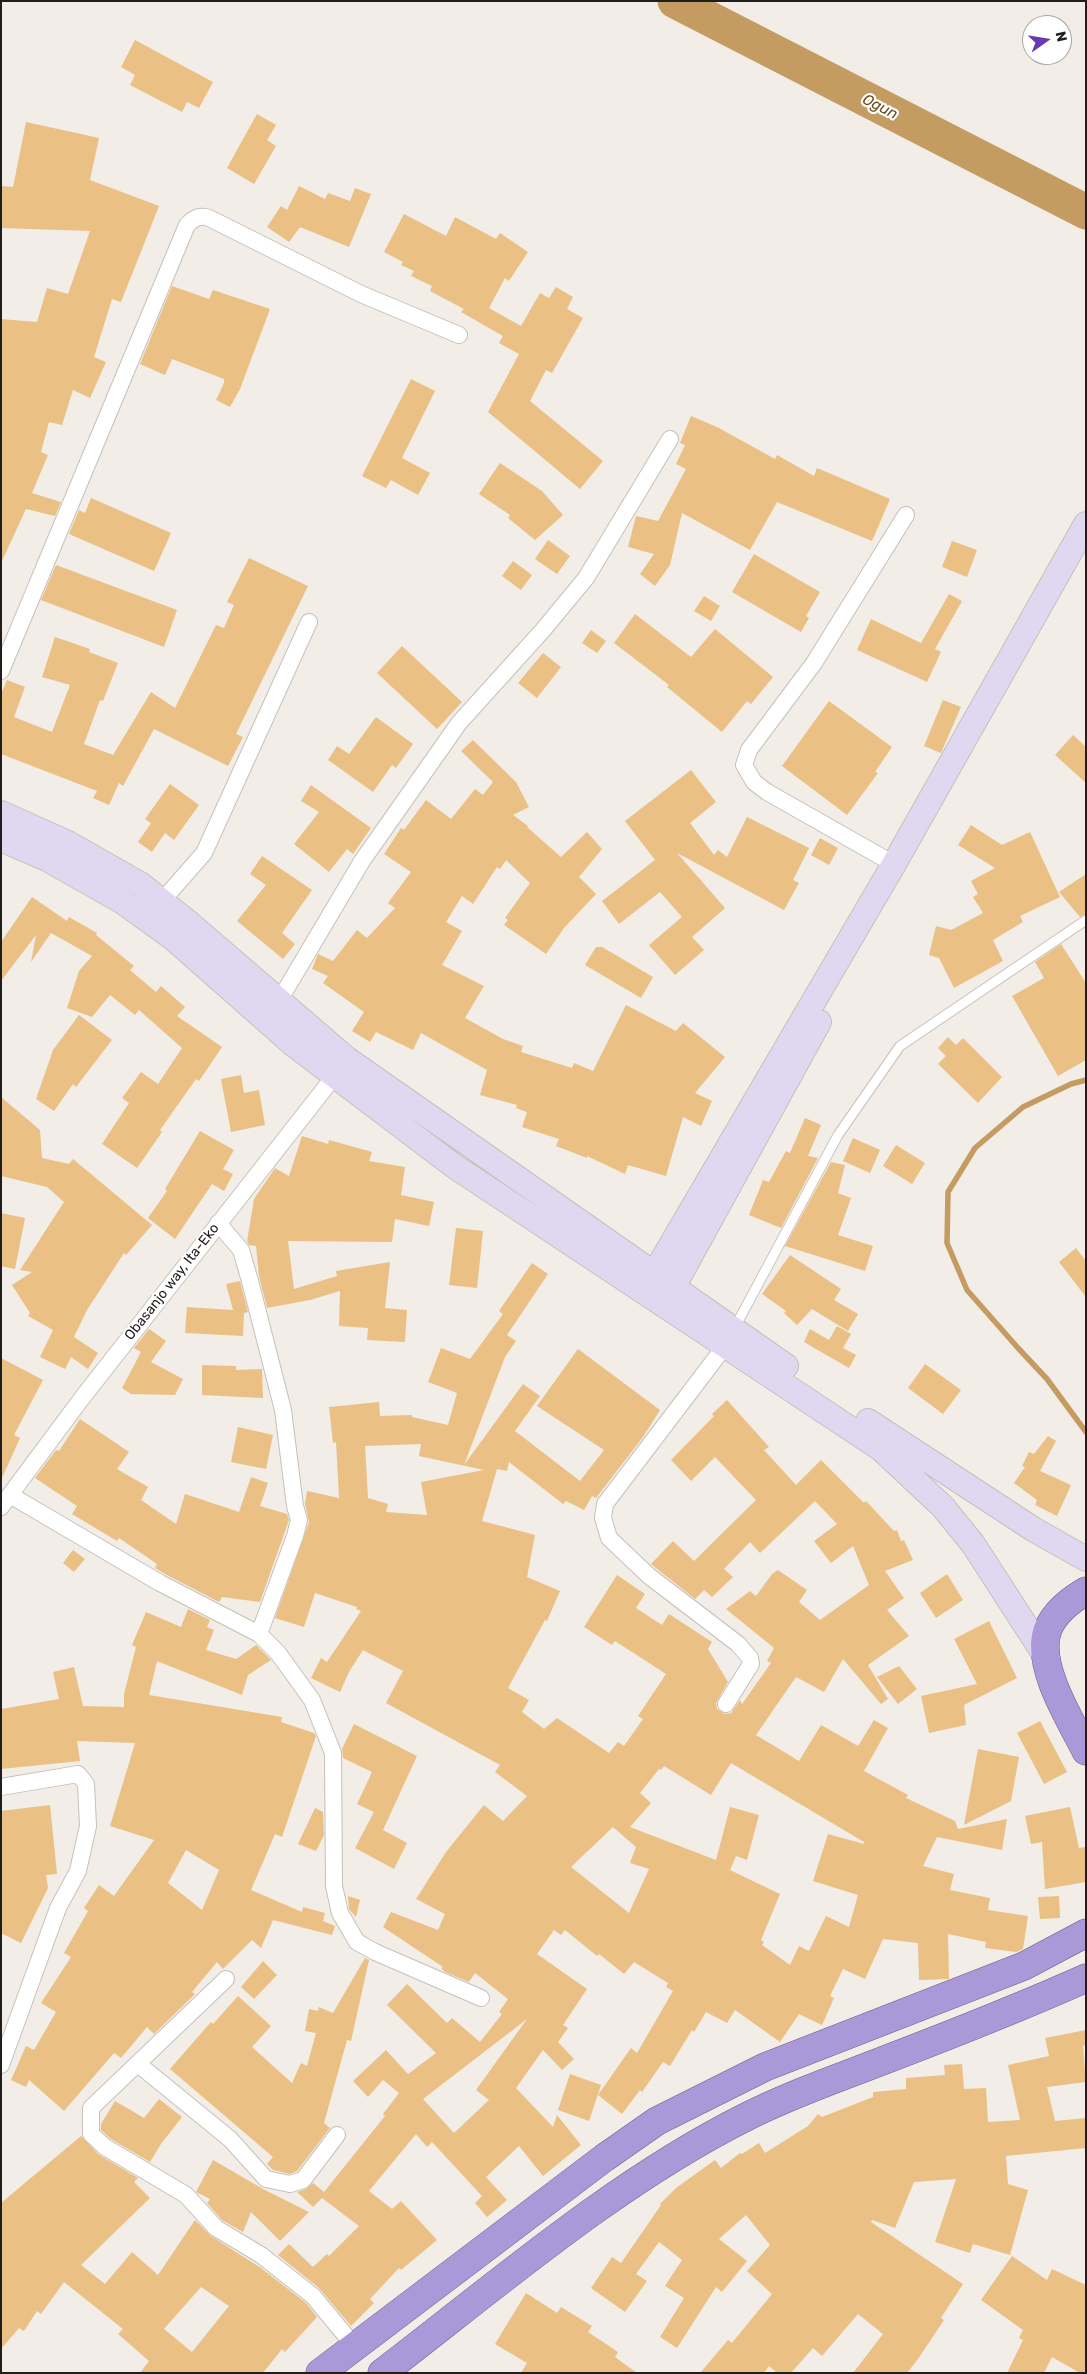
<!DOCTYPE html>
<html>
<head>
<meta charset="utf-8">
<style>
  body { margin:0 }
  #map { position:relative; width:1087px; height:2374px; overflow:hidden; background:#f2ede7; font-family:Rubik,sans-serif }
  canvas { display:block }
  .frame { position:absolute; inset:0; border:2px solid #201e1c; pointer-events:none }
  .north { position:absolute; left:1022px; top:15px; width:50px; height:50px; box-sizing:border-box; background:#fff; border:1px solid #a6a5a4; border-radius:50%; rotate:77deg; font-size:14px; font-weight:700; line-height:20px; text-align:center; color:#201e1c }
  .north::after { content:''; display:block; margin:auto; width:18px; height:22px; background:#6839b1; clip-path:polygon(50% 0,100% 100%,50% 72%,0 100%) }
</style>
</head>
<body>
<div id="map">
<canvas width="1087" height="2374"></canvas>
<div class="frame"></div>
<div class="north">N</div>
</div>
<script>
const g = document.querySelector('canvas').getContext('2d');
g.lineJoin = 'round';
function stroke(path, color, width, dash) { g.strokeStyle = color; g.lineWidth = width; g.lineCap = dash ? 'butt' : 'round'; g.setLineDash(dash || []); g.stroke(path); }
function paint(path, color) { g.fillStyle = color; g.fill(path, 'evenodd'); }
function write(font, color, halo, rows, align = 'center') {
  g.font = font + ' Rubik,sans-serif'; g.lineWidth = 4.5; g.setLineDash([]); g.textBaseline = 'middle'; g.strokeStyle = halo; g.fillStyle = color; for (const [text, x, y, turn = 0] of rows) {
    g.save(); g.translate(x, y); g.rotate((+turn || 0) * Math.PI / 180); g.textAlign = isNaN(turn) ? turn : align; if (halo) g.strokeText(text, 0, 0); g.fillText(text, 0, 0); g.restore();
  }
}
const stream = new Path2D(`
  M1086,1080L1071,1084L1023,1107L975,1148L948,1192L947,1243L967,1290L1018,1348L1047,1379L1086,1432`);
const river = new Path2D(`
  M675,1L1086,212`);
const building = new Path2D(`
  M135,40L213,82L199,108L187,102L182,112L130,85L135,75L121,67Z
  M257,114L276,125L267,140L276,146L254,184L227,168Z
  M26,122L99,138L90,180L159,206L121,302L112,299L94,357L106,362L90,398L73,390L62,425L49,422L41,452L48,455L32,493L61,502L55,516L26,509L1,563V319L37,322L47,288L68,294L90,231L1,228V186L13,187Z
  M299,186L325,199L328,193L350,201L355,188L371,194L349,247L300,227L289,242L267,227L281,206L287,210Z
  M404,214L446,236L455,217L496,239L500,233L528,252L509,281L505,278L489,308L521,326L540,293L549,298L556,287L573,297L567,309L583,318L552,373L546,370L530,401L603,461L580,489L488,412L519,354L499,343L503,336L461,312L464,309L430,291L432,286L411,276L414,271L401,265L403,262L384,252Z
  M172,286L209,299L213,290L270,309L240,389L230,407L216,400L224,383V379L172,359L165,375L140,364Z
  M411,379L435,391L402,458L430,473L418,495L391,480L386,488L362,476Z
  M691,416L717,427L775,459L777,455L814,476L817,468L890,499L872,541L777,502L750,550L682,513L670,565L655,586L640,574L654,554L628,547L636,516L658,521L686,469L676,464L685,445L680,443Z
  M500,463L542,491L563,515L535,540L508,518L510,515L479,494Z
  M91,498L171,533L154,571L69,534L79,510L85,513Z
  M548,540L570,556L557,574L535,559Z
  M952,541L977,550L967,577L942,567Z
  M754,554L820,592L806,616L809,618L801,632L732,592Z
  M249,558L308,586L236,734L243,737L228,766L154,729L123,786L119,783L109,805L93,798L97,791L1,754V694L7,680L25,687L14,717L52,732L70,685L42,677L55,637L90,649L89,652L118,663L103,701L100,700L84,744L113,755L151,692L175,708L216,625L224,628L234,605L227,602Z
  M513,561L532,575L521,590L502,576Z
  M56,565L177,610L164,647L41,600Z
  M949,594L962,601L935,649L941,652L927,682L857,650L871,619L921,643Z
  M704,596L720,606L711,621L694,611Z
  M635,614L691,657L715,629L773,677L751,704L747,701L722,732L667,687L669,685L614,643Z
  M591,630L606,641L597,653L582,643Z
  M402,646L462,702L437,729L377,673Z
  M543,653L561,667L537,698L518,683Z
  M943,700L961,707L941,753L924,746Z
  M829,701L892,747L875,772L878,773L847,815L782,766Z
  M376,717L413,744L396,768L392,765L373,792L328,760L337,746L349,754Z
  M1073,735L1086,747V783L1055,755Z
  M473,740L516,782L529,807L513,815L528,826L527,827L561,857L587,832L602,849L579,877L596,894L564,928L546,954L504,925L508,920L505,918L530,883L506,860L500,869L497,867L473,904L462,896L446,922L462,931L442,965L484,986L465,1018L503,1039L523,1046L521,1052L572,1068L574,1063L593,1071L626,1005L676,1031L683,1023L725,1057L695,1093L712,1101L701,1126L683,1117L666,1176L628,1165L625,1174L587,1156V1158L556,1146L559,1139L522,1127L527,1112L516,1108L517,1105L480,1095L487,1070L421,1033L413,1050L376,1032L370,1042L352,1031L364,1012L323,983L328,976L312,969L318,954L333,961L357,930L367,938L395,908L388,903L411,872L384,854L401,828L404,830L426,800L451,819L475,789L483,795L493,782L461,751Z
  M691,770L716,802L690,823L714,855L718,850L727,857L747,817L809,848L793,880L799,883L784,910L677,853L725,908L692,937L704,950L675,975L649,945L682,917L660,892L619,924L602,901L655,860L625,821Z
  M170,784L199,805L174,840L165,833L152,852L138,842L151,823L145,819Z
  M311,785L371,828L353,854L347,849L329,872L294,844L319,812L301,801Z
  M971,825L1002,845L1030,832L1060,897L1020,916L1023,922L993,940L1003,961L954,988L939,958L929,955L936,926L951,930L983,913L973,897L978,894L971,881L995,868L958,845Z
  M820,838L838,848L829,865L811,855Z
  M262,856L312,890L282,933L295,944L283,959L237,921L266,885L250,874Z
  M1086,874V914L1080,917L1059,892Z
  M32,897L67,921L69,917L97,933L96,935L134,966L130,970L156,992L161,986L185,1007L177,1016L222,1047L199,1081L196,1079L160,1130L162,1132L137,1168L102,1144L129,1103L122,1098L141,1072L158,1084L182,1048L139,1010L135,1015L110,995L92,1017L67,1008L79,971L92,956L51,933L31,962L36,935L1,981V942Z
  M1061,944L1086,983V1060L1058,1076L1012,996L1044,978L1035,962Z
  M596,947H602L653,977L641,998L585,965Z
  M79,1015L112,1040L76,1087L73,1084L54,1111L36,1099L53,1050Z
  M948,1037L956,1045L963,1038L1002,1077L978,1103L938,1064L946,1056L938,1048Z
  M241,1075L244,1093L259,1090L265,1125L231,1132L221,1079Z
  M1,1097L40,1130L42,1158L69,1164L73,1159L152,1225L126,1255L124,1253L87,1310L74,1337L98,1353L88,1369L71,1357L65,1369L40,1357L53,1330L28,1316L30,1313L12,1285L32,1272L20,1270L64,1202L47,1187L1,1176Z
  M805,1118L821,1125L808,1156L818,1158L781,1228L749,1215L763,1180L769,1182L786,1151L790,1153Z
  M200,1131L234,1150L223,1169L233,1174L224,1191L212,1184L175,1239L148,1218L167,1191L165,1189Z
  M302,1136L328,1144L329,1140L372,1152L369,1161L405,1167L401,1195L434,1202L429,1226L395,1219L392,1242L288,1241L294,1289L337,1276L336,1271L390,1262L385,1308L407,1310L405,1342L367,1340L368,1328L339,1326L340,1291L310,1300L267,1308L259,1276L256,1246L249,1245L247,1241L254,1199L275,1168L289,1176Z
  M853,1138L880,1150L870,1173L843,1161Z
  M896,1145L925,1163L912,1184L883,1166Z
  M831,1162L845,1165L838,1193L851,1198L838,1235L873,1246L865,1271L785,1246Z
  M1,1213L25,1218L15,1269L1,1266Z
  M456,1228L483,1231L477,1288L449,1285Z
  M1076,1248L1086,1261V1297L1059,1262Z
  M790,1255L841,1289L834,1300L858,1314L848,1331L812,1309L797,1325L784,1313L786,1311L762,1294Z
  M532,1263L548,1274L507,1335L516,1341L505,1357L464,1465L523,1384L540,1396L515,1431L580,1481L604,1450L537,1406L578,1349L660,1410L643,1437L596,1498L592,1496L584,1510L566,1501L563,1504L509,1462L507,1471L497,1469L482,1521L535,1535L527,1577L560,1591L547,1621L545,1620L508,1688L529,1700L522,1712L544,1729L557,1718L609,1753L618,1742L624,1746L643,1719L638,1716L666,1674L615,1641L612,1645L584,1627L617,1575L645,1594L636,1608L662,1625L669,1614L712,1642L708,1649L728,1682L716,1703L717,1709L725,1714L731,1713L740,1700L742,1704L771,1663L767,1661L774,1648L726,1609L750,1591L756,1596L772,1574L778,1570L807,1590L799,1602L820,1620L869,1585L853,1546L831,1563L814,1541L837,1524L815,1501L760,1553L750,1542L724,1569L733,1577L712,1597L704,1590L695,1599L651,1564L673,1541L694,1561L756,1500L715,1457L691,1481L671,1460L714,1416L712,1414L727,1400L769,1447L764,1450L796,1485L821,1460L864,1503L866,1501L894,1531L897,1530L901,1541L904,1540L913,1560L885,1571L904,1598L887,1610L909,1636L868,1665L888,1699L881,1704L843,1659L824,1692L796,1677L756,1735L799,1761L821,1725L858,1746L874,1720L888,1728L864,1771L908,1795L906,1798L955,1821L958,1829L1007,1819L1002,1850L937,1837L923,1866L954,1874L950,1890L990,1898L988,1910L1028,1916L1023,1949L1016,1952L985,1948L986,1942L948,1934L949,1979L919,1980L918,1943L883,1939L865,1979L843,1969L830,1996L834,1998L822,2025L799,2014L780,2042L735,2010L727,2023L706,2012L694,2032L692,2030L670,2066L663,2062L642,2092L640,2090L622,2114L598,2095L631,2048L637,2053L673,1991L666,1987L668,1983L634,1962L624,1974L599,1954L597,1956L565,1930L561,1935L554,1930L537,1954L587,1989L563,2025L568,2028L558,2042L574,2059L562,2070L543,2050L516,2088L553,2127L557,2115L581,2145L543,2176L519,2146L486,2177L507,2200L487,2217L475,2203L482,2196L432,2142L427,2147L416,2134L369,2191L392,2209L401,2201L437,2240L401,2270L399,2268L370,2299L374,2303L351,2326L319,2288L278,2255L289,2244L313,2267L327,2254L329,2256L359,2226L322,2198L313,2207L297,2192L306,2189L313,2183L324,2192L385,2116L383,2114L399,2093L383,2080L368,2097L353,2081L386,2050L408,2074L436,2053L387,2005L407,1984L447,2023L452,2018L480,2042L502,2014L499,2012L508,1999L475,1973L469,1982L445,1972L441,1968L443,1967L383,1927L391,1912L438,1930L445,1914L416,1899L446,1852L484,1805L503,1821L527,1796L495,1772L500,1765L386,1703L403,1671L363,1650L349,1672L340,1692L311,1678L321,1658L327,1662L361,1611L356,1609L357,1607L315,1593L304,1627L275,1618L309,1522L305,1504L307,1491L339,1498L336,1442L333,1443L329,1407L379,1402L380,1416L412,1415V1417L448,1425L457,1393L428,1382L441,1348L470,1359L503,1314L499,1311ZM421,1444L419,1456L484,1470L421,1482L427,1515L386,1512L388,1504L368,1498L365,1446ZM731,1763L864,1842V1844L828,1834L813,1881L858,1895L849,1927L826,1916L809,1951L799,1946L790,1965L762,1945L764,1942L761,1940L780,1894L730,1870L736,1856L747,1860L759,1815L730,1807L716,1860L630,1827L651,1803L640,1793L659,1769L661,1770L664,1766L711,1795ZM613,1827L636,1847L630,1863L649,1869L629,1913L571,1867ZM527,2019L476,2090L489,2100L454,2133L423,2099Z
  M240,1281L248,1312L244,1313L243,1336L185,1333L187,1307L233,1310L226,1284Z
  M837,1326L851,1334L843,1348L856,1355L849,1368L804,1342L810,1329L829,1340Z
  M149,1329L166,1341L151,1362L183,1379L175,1395L131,1394L122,1388L141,1352L134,1348Z
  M1,1358L43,1380L14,1435L20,1438L1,1480Z
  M925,1364L961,1390L943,1414L908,1388Z
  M202,1365L236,1366V1370L262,1369L263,1398L202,1395Z
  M80,1419L129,1452L117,1469L148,1487L141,1500L176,1524L185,1494L239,1512L251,1477L268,1483L260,1506L287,1514L289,1520L260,1602L222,1597L219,1602L165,1574L155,1568L157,1564L119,1538L117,1541L72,1514L77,1506L35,1478L56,1450L59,1451Z
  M238,1427L273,1435L266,1469L231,1462Z
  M1048,1436L1056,1441L1040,1471L1071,1485L1057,1516L1035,1505L1037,1500L1014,1483L1025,1467L1022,1466L1029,1452L1034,1454Z
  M73,1550L85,1559L74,1572L63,1563Z
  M947,1574L963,1600L936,1618L920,1593Z
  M188,1609L210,1620L207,1627L214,1630L206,1650L236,1659L256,1645L271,1660L248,1675L242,1695L157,1661L149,1695L282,1717L281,1722L314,1733L316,1736L282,1837L275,1834L251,1890L302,1912L303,1907L325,1913L323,1921L335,1926L332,1935L273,1920L261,1948L252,1940L223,1969L217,1962L192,1992L195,1994L192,1997L154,2034L147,2027L121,2058L114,2053L64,2111L29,2080L26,2087L11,2080L26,2046L34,2050L56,2012L41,2003L71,1957L64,1953L88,1911L84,1908L99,1885L114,1896L154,1840L110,1826L135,1743L77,1741L80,1761L1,1769V1709L59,1699L53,1672L74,1667L83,1706L124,1707V1694L136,1647L132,1645L146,1612L181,1627ZM186,1850L219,1870L202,1910L168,1883Z
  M989,1621L1017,1678L964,1705L966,1725L929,1733L921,1696L977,1684L954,1639Z
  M899,1666L917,1689L898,1704L877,1677Z
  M1040,1721L1067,1772L1044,1784L1017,1733Z
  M354,1724L417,1756L383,1830L407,1843L394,1869L355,1848L374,1812L357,1804L372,1772L343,1758L342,1749Z
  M978,1749L1019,1757L1011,1801L964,1825Z
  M50,1805L57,1874L46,1875L48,1888L21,1943L1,1933V1811Z
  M1070,1807L1079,1848L1086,1847V1882L1045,1889L1042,1842L1031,1844L1025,1816Z
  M315,1808L323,1812L324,1835L316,1851L298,1844Z
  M348,1896L360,1900L356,1917L349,1909Z
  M1059,1896L1060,1918L1040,1919L1038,1897Z
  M365,1958L369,1960L351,2041L347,2040L324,2123L330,2128L297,2171L290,2174L273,2170L267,2164L273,2157L170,2069L211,2022L213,2024L238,1996L271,2026L252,2047L292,2083L301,2063L307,2066L316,2033L305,2031L309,2009L318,2011L319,2007L333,2013Z
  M263,1961L277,1975L254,1999L241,1987Z
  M1086,2030V2045L1083,2046L1086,2082L1047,2087L1055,2121L1086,2118V2148L1006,2156L1008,2184L1028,2190L1010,2255L973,2244L970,2253L935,2242L956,2179L914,2182L895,2228L872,2220L871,2222L963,2284L941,2318L944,2320L918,2359L907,2373H853L883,2334L858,2314L822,2356L813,2348L791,2373H777L769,2366L764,2373H700L728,2340L732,2343L772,2294L747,2271L770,2245L746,2215L719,2239L747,2261L722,2292L716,2287L677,2348L660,2337L684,2298L665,2286L682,2260L659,2242L636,2274L647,2281L625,2312L591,2288L612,2257L621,2263L661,2205L660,2204L676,2188L715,2160L721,2168L740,2153L742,2154L759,2143L765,2153L808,2126L818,2114L822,2117L873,2097V2092L906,2089V2078L945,2075L944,2065L962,2064L964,2089L986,2088L988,2122L1020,2120L1008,2065L1049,2056L1045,2038Z
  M570,2074L601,2085L589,2121L558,2110Z
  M159,2099L182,2117L161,2144L150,2162L111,2139L101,2130V2124L115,2101L144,2118Z
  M81,2136L98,2154L138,2178L134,2182L150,2198L81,2265L105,2284L132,2252L158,2275L195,2220L211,2236L261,2268L306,2303L317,2317L285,2352L282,2349L263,2373H140L149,2361L118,2334L123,2329L64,2282L41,2314L37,2311L24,2331L19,2328L1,2349V2203ZM201,2287L229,2306L192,2352L164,2329Z
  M213,2160L263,2189L309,2212L280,2241L251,2212L243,2232L222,2220L207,2203L210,2199L196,2192Z
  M1012,2256L1047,2280L1052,2269L1086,2285V2373H1080L1052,2357L1044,2373H1007L1023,2340L1019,2338L1023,2330L981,2300Z
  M526,2293L557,2313L561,2307L592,2326L588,2332L618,2352L615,2357L637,2373H521L527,2363L495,2344Z`);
const service = new Path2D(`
  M734,1329L838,1135L900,1046L1086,920`);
const minor = new Path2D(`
  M1,671L187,225C194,218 199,215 209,218L361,294L459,335
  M894,864L767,792L754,782L744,765L749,750L814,663L906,515
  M162,901L204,853L309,622
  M279,1001L362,861L459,723L543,630L586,578L670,439
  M218,1223L241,1250L250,1281L283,1410L295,1506L299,1520L295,1536L259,1634
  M725,1346L605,1504L603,1518L609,1538L649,1576L738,1644L750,1658L751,1664L726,1704
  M10,1495L160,1583L259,1634L278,1653L312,1700L333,1753L334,1886L340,1913L357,1942L375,1952L481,1998
  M1,1507L82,1398L340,1069
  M1,1787L78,1774L86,1784L88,1826L78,1871L58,1908L1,2065
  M226,1979L91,2108V2134L105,2147L186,2195L216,2228L261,2255L313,2296L355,2347
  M138,2064L230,2139L266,2179L290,2184L303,2180L337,2135`);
const secondary = new Path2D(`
  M1,813L66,842L140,884L189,923L347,1059L786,1366
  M1,839L47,859L123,902L174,939L294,1045L454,1166L881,1449L943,1507L973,1544L1046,1657
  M647,1286L894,864L1086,524
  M665,1302L819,1022
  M868,1421L1033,1529L1086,1559`);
const trunk = new Path2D(`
  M1086,1591C1069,1601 1050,1616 1046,1636C1039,1671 1071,1721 1086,1751
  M320,2373L604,2158L657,2121L765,2067L1024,1966L1086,1933
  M382,2373C497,2285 616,2182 746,2117C789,2095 836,2079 882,2061C950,2035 1019,2008 1086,1978`);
const streetNames = [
  ["Obasanjo way, Ita-Eko",172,1282,-52]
];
const waterNames = [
  ["Ogun",880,107,27]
];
stroke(stream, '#c49b61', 5.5);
stroke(river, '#c49b61', 35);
paint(building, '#eac084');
stroke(service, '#c5c1ba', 11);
stroke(minor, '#c5c1ba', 18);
stroke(secondary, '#c5c1ba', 26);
stroke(trunk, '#6d5c90', 29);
stroke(service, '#fff', 9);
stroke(minor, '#fff', 16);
stroke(secondary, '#e0d8f1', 24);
stroke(trunk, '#ab98d8', 28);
write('14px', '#201e1c', '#fff', streetNames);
write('italic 15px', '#684b1e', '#fff', waterNames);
</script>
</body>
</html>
